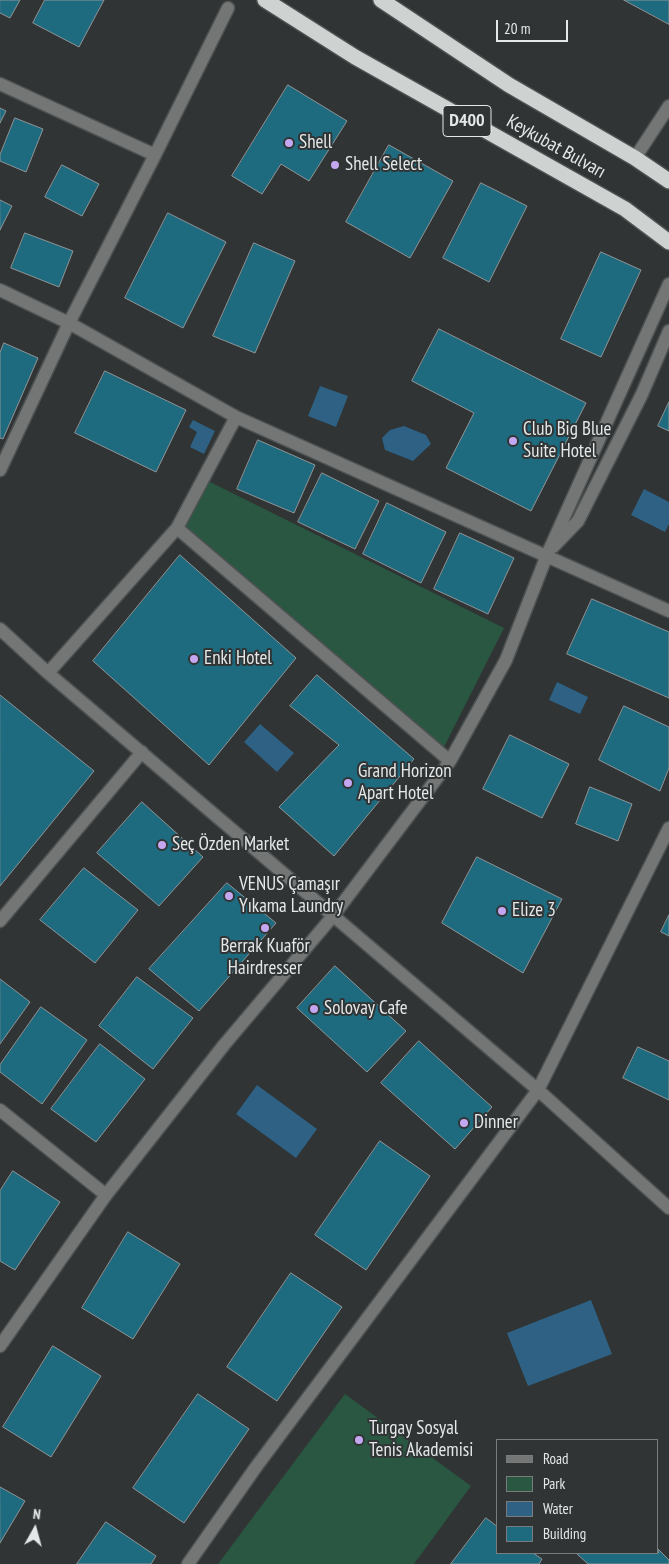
<!DOCTYPE html>
<html>
<head>
<meta charset="utf-8">
<style>
  body { margin:0 }
  #map { position:relative; width:669px; height:1564px; overflow:hidden; background:#303434; font-family:"PT Sans Narrow",sans-serif }
  canvas { display:block }
  .legend { position:absolute; left:496px; top:1439px; width:162px; height:115px; box-sizing:border-box; background:#303434; border:1px solid #787c7c; margin:0; padding:6px 9px; list-style:none; font-size:15px; color:#e5e8e8 }
  .legend li { display:flex; align-items:center; gap:10px; height:25px }
  .legend b { width:25px; border:1px solid #787c7c }
  .north { position:absolute; left:10px; top:1504px; width:50px; height:50px; -webkit-text-stroke:4px #303434; paint-order:stroke; rotate:7deg; font-size:14px; font-weight:700; line-height:20px; text-align:center; color:#e5e8e8 }
  .north::after { content:''; display:block; margin:auto; width:18px; height:22px; background:#e5e8e8; clip-path:polygon(50% 0,100% 100%,50% 72%,0 100%) }
  .scale { position:absolute; left:496px; top:20px; width:72px; height:22px; box-sizing:border-box; border:2px solid #e5e8e8; border-top:0; padding-left:6px; font-size:15px; line-height:18px; white-space:nowrap; color:#e5e8e8; -webkit-text-stroke:4px #303434; paint-order:stroke }
</style>
</head>
<body>
<div id="map">
<canvas width="669" height="1564"></canvas>
<ul class="legend">
<li><b style="height:6px;background:#747676"></b>Road</li>
<li><b style="height:14px;background:#295741"></b>Park</li>
<li><b style="height:14px;background:#2e6184"></b>Water</li>
<li><b style="height:14px;background:#1e6b80"></b>Building</li>
</ul>
<div class="north">N</div>
<div class="scale">20 m</div>
</div>
<script>
const g = document.querySelector('canvas').getContext('2d');
g.lineJoin = 'round';
function paint(path, color) { g.fillStyle = color; g.fill(path, 'evenodd'); }
function stroke(path, color, width, dash) { g.strokeStyle = color; g.lineWidth = width; g.lineCap = dash ? 'butt' : 'round'; g.setLineDash(dash || []); g.stroke(path); }
function write(font, color, halo, rows, align = 'center') {
  g.font = font + ' "PT Sans Narrow",sans-serif'; g.lineWidth = 4; g.setLineDash([]); g.textBaseline = 'middle'; g.strokeStyle = halo; g.fillStyle = color; for (const [text, x, y, turn = 0] of rows) {
    g.save(); g.translate(x, y); g.rotate((+turn || 0) * Math.PI / 180); g.textAlign = isNaN(turn) ? turn : align; if (halo) g.strokeText(text, 0, 0); g.fillText(text, 0, 0); g.restore();
  }
}
const green = new Path2D(`
  M208,481L504,628L443,749L185,526Z
  M345,1394L471,1486L414,1564H218Z`);
const water = new Path2D(`
  M320,386L348,396L336,427L308,416Z
  M193,420L215,431L204,454L190,447L197,432L189,427Z
  M404,426L426,435L431,444L413,461L385,450L382,438L390,430Z
  M644,489L669,502V524L665,532L631,515Z
  M557,682L588,697L580,714L549,700Z
  M260,724L294,753L277,772L244,742Z
  M257,1085L317,1129L296,1158L236,1114Z
  M591,1300L612,1354L528,1386L507,1333Z`);
const building = new Path2D(`
  M0,0H20L10,18L0,13Z
  M45,0H104L79,47L33,23Z
  M624,0H669V24Z
  M288,85L347,121L309,181L281,164L262,194L232,176Z
  M0,108L6,111L0,123Z
  M15,118L43,129L26,172L0,161V155Z
  M389,145L453,181L410,258L346,222Z
  M62,165L99,184L82,216L45,197Z
  M481,183L527,206L489,282L443,258Z
  M0,200L12,206L0,230Z
  M168,213L226,242L183,328L125,298Z
  M25,233L73,251L59,287L11,268Z
  M254,243L295,261L255,353L213,336Z
  M601,252L641,270L601,357L561,339Z
  M439,329L586,403L531,511L446,468L474,413L412,381Z
  M4,343L38,358L3,439L0,438V353Z
  M105,371L186,410L156,472L75,433Z
  M669,402V431L658,426Z
  M258,440L315,465L294,513L237,489Z
  M322,473L379,501L355,549L298,522Z
  M387,503L446,532L421,583L363,554Z
  M460,533L514,558L488,614L434,589Z
  M180,555L296,658L209,765L93,661Z
  M592,599L669,632V698L567,654Z
  M317,675L414,759L334,856L279,807L339,745L290,706Z
  M0,695L94,771L0,886Z
  M624,706L669,727V768L660,791L599,760Z
  M510,735L569,764L542,818L483,789Z
  M590,787L632,804L618,841L576,824Z
  M142,802L203,857L159,906L97,853Z
  M477,857L562,899L523,973L442,923Z
  M84,868L138,910L95,963L40,920Z
  M227,883L276,923L199,1011L149,969Z
  M669,915V936L661,932Z
  M335,966L406,1031L367,1072L297,1008Z
  M137,977L193,1018L153,1069L99,1026Z
  M0,979L30,1002L0,1044Z
  M41,1007L87,1040L42,1104L0,1072V1065Z
  M419,1041L492,1107L455,1149L381,1083Z
  M100,1044L145,1079L96,1142L51,1109Z
  M638,1047L669,1061V1100L623,1078Z
  M380,1141L430,1176L366,1270L315,1235Z
  M13,1171L60,1202L15,1270L0,1261V1191Z
  M128,1232L180,1264L133,1339L82,1308Z
  M291,1273L342,1307L277,1401L227,1367Z
  M53,1346L101,1376L51,1457L3,1427Z
  M198,1394L249,1429L184,1523L133,1488Z
  M0,1487L25,1501L0,1543Z
  M486,1518L498,1527V1553H533L542,1559L539,1564H451Z
  M106,1522L156,1556L151,1564H77Z
  M658,1549L669,1560V1564H588L576,1553H658Z`);
const minor = new Path2D(`
  M0,84L155,155
  M635,158L669,106
  M0,290L69,323L236,417L669,611
  M0,470L69,323L155,155L228,8
  M177,528L450,761
  M553,547L578,521L642,394L669,331
  M0,629L48,673L538,1090L669,1208
  M48,673L177,528L236,417
  M0,921L142,752
  M0,1110L106,1195
  M0,1346L106,1195L224,1045L333,916L450,761L506,660L547,555L669,284
  M188,1564L256,1467L538,1090L669,828`);
const highway = new Path2D(`
  M265,0L355,57L625,209L669,242
  M381,0L509,85L635,158L669,181`);
const markers = [
  [289,143,5,"#c4a7f1"],
  [335,165,5,"#c4a7f1"],
  [513,441,5,"#c4a7f1"],
  [194,659,5,"#c4a7f1"],
  [348,783,5,"#c4a7f1"],
  [162,845,5,"#c4a7f1"],
  [229,896,5,"#c4a7f1"],
  [502,911,5,"#c4a7f1"],
  [265,928,5,"#c4a7f1"],
  [314,1009,5,"#c4a7f1"],
  [464,1123,5,"#c4a7f1"],
  [359,1440,5,"#c4a7f1"]
];
const shields = [
  [467,121,48]
];
const shieldNames = [
  ["D400",467,121]
];
const poiNames = [
  ["Shell",299,143],
  ["Shell Select",345,165],
  ["Club Big Blue",523,430],
  ["Suite Hotel",523,452],
  ["Enki Hotel",204,659],
  ["Grand Horizon",358,772],
  ["Apart Hotel",358,794],
  ["Seç Özden Market",172,845],
  ["VENUS Çamaşır",239,885],
  ["Yıkama Laundry",239,907],
  ["Elize 3",512,911],
  ["Berrak Kuaför",265,947,"center"],
  ["Hairdresser",265,969,"center"],
  ["Solovay Cafe",324,1009],
  ["Dinner",474,1123],
  ["Turgay Sosyal",369,1429],
  ["Tenis Akademisi",369,1451]
];
const streetNames = [
  ["Keykubat Bulvarı",556,147,29]
];
paint(green, '#295741');
paint(water, '#2e6184');
paint(building, '#1e6b80');
stroke(building, '#909496', 1);
stroke(minor, '#4d5151', 15);
stroke(highway, '#4d5151', 18);
stroke(minor, '#747676', 12);
stroke(highway, '#ced3d2', 15);
for (const [x, y, r, color] of markers) { const dot = new Path2D(); dot.arc(x, y, r, 0, 2 * Math.PI); g.fillStyle = color; g.fill(dot); stroke(dot, '#303434', 2); }
for (const [x, y, w] of shields) { const box = new Path2D(); box.roundRect(x - w / 2, y - 15.5, w, 31, 4); g.fillStyle = '#303434'; g.fill(box); stroke(box, '#e5e8e8', 1); }
write('bold 18px', '#e5e8e8', null, shieldNames);
write('19px', '#e5e8e8', '#303434', poiNames, 'left');
write('19px', '#e5e8e8', '#303434', streetNames);
</script>
</body>
</html>
